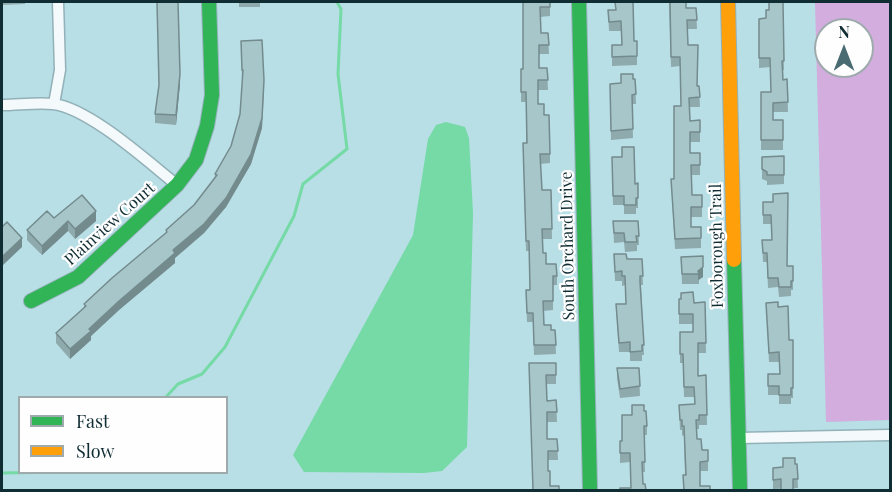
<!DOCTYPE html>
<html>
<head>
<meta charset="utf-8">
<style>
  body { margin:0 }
  #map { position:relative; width:892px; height:492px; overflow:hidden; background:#b8dee6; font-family:"Playfair Display",serif }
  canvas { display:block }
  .frame { position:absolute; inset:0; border:3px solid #102d34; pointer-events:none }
  .legend { position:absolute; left:18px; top:396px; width:210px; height:78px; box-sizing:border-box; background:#fefefe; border:2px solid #9faaad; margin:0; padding:8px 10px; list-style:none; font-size:18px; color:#102d34 }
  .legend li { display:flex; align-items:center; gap:12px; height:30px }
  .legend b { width:30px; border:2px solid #9faaad }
  .north { position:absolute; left:814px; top:18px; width:60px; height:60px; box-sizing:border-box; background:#fefefe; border:2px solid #9faaad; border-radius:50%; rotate:0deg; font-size:16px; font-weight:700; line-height:24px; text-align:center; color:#102d34 }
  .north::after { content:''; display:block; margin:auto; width:21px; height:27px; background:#4b6b72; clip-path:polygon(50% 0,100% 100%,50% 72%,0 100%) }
</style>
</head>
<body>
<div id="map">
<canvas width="892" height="492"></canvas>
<div class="frame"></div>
<ul class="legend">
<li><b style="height:8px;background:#30b455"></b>Fast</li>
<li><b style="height:8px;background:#ff9f0a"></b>Slow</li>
</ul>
<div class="north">N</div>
</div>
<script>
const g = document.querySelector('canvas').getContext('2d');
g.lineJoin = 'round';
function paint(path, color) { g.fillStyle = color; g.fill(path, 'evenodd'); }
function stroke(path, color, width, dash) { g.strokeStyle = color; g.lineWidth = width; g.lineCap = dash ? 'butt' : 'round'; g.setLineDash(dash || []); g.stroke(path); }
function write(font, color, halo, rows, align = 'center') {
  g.font = font + ' "Playfair Display",serif'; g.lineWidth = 4.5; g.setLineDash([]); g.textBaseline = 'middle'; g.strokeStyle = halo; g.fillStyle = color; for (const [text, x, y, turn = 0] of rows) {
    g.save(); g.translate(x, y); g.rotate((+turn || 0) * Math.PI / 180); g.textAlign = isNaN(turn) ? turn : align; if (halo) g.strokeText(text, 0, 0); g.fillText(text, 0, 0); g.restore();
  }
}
const green = new Path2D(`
  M815,2H890V420L826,422ZM826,30H862V66H826Z`);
const water = new Path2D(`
  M446,122L465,127L469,138L473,213L467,447L442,471L424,473L304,472L293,455L413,235L428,139L436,125Z`);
const stream = new Path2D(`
  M165,398L178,384L202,374L225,347L294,216L303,184L347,149L338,74L341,9L337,2
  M2,473L65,472`);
const street = new Path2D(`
  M54,104L60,70L58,2
  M2,105C18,105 37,102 53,104C89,108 148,162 177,185
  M739,438L890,435`);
const fast = new Path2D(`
  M579,2L590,490
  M734,260L740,490
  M31,301L78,277L177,185L196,160L207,126L212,95L209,2`);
const slow = new Path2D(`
  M728,2L734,260`);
const wall = new Path2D(`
  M2,2H25V4L2,5Z
  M239,2H260V7H239Z
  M523,2H550V16L540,17L541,33H548L549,54H539V68H547L548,90H538V104L544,115L550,154V163L540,164L542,190H551L552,239H542L543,253L546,264L557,276V285H553V310L543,311L544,325L551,330H555L556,354L534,355L533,322H527L526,290H530L529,251H526L523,143H526V102H521V69H523Z
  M669,2L686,8H696L697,29H687L688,45L697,86H699L700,107H690V121L700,120V142H690V153H700V175H692V195H702V217H691V227H701V248L675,249L671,179H674L681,106L680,66L671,67Z
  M783,2L784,70H782L783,80L787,79L788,112H773V120H783V150H761V92H771L770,67L759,68V19L766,18Z
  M608,10H615L634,41H637V65L612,66V45H622L621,31H609Z
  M241,41L264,90L262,128L251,164L226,207L204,233L175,258V263L119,310L91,336V340L70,359L56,343V333L84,308V304L166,233V230L194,205L215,178V174L231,146L240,114L243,80H242Z
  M633,79H635L636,104H632L633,138L611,140L610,84L621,83Z
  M180,84L176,125L155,123V114L159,86Z
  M784,156V184L767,185V181L762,179V157Z
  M612,157L635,184L638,183V208H636V214H624V205H613Z
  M763,202H773L787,266L793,281V290H791V296L779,297L778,287L768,288L767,262H763L762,240H772L771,224H763Z
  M54,218L96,221L75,239L68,231L42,255L27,240V230Z
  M613,221H638L639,245H637V251L625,252L624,242L614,243Z
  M614,254L627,259H642L643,285H641L644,355H642V361H630V352H619L616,304H626L625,285L622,286V281H615Z
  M681,257L703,277L699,280V284H682Z
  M679,299L694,303L705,302L706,353H698V376L706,375L707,425H699V429H697V439L702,450H708V471H700L683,490L685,475L684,435L682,436V430H680L679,405L694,404V397H684L683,363H680V332H693V324H679Z
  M766,303L778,307L789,340H793V398H791V404H779V395H768V374H780L779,362H769Z
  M529,363H556V384H546L547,401L556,400L557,422H547V439H557L558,460H548V471L533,490Z
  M617,368H639L640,396L620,398L617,378Z
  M644,411L647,426V435H644L645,472H643L631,488L630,462L620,463V441H622L632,415Z
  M795,464H797L798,488L773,489V468H783Z`);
const shadedWall = new Path2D(`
  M180,74V84L176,125V115Z
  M264,80L262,128L251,164L226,207L204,233L175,258V263L119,310L91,336V340L70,359V349L89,329L173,250L204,224Z
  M96,211V221L75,239V229Z
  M68,221V231L42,255V246Z
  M22,238V247L2,266V257Z
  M703,267V277L698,280V271Z`);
const building = new Path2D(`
  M157,2H178L180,74L176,115L155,114L159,85Z
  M523,2H550V7H540L541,33H548L549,45H539V68H547L548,80H538V104H544V115H549L550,154H540L542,190H551L552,229H542L543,253H546V264H556L557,276H553V301H543L544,325H551V330H555L556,345H534L533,313H527L526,290H530L529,241H526L523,143H527L526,92H521V69H523Z
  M615,2H633L634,41H637V56L612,57V45H622L621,21L609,22L608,10H616Z
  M670,2H686V8H696L697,20H687L688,45H698L697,86H699L700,97L689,98L690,121L700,120V132H690V153H700V165H691L692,195H702V207H691V227H701V238L675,239L671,179H674V106H681L680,57H671Z
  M769,2H783L784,61H782L783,80L787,79L788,102L773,103V120H783V140H761V92H771L770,58H759V19L766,18V10H769Z
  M262,40L264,80L262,118L251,154L226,198L204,224L173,250L175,253L119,301L89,329L91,331L70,349L56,333L86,306L84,304L112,278L167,232L166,230L194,205L217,175L215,174L231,146L240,114L243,70H242L241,41Z
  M621,74H633V79H635L636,94L632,95L633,129L611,131L610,84L621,83Z
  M622,147H634L635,184L638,183V198H636V205H624V196H613L612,157H622Z
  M784,156V175H767V172L762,169V157Z
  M788,193L787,266H793V281H791V287H779L778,278H768L767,253H763L762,240H772L771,215H763V202H773V194Z
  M82,195L96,211L75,229L68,221L42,246L27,230L47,211L54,218Z
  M613,221H638L639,236H636L637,242H625L624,233H614Z
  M7,222L22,238L2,257V227Z
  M614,254H626L627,259H642L643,276H640V282L644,345H642V351L630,352V342L619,343L616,304H626L625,276H622V271L615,272Z
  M703,256V267L698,271L699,274H682L681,257Z
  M693,292L694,303L705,302L706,343H698V376L706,375L707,415H699V420H696L697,439H701L702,450H708V461L700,462V486H710V490H684L683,475H686L684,426H682V420H680L679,405L695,404L694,387H684L683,354H680V332H693V314H679V299H681V293Z
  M778,302V307L788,306L789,340H793V388H791V395H779V386H768V374H780L779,352L769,353L766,303Z
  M529,363H556V375H546L547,401L556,400L557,412H547V439H557L558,451H548V471H550V486H559V490H533Z
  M617,368H639L640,386L620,389Z
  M632,405H644V411H646L647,426H644L645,462H642L643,484H645L646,490H620V488H631L630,453H620V441H622V415H632Z
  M783,458H795V464H797L798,479H793V490H781V479L773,480V468L783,467Z`);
const streetNames = [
  ["Plainview Court",110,224,-42],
  ["South Orchard Drive",568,246,-91],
  ["Foxborough Trail",717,246,-91]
];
paint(green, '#d2adde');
paint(water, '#75daa5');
stroke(stream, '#75daa5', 3);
stroke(street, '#93b1b8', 13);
stroke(fast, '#93b1b8', 16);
stroke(slow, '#93b1b8', 16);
stroke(street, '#f4fafb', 10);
stroke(fast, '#30b455', 14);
stroke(slow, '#ff9f0a', 14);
paint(wall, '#8faaad');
paint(shadedWall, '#748b8d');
paint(building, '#a6c6c9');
stroke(building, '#748b8d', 1.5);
write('16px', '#102d34', '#fefefe', streetNames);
</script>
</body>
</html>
